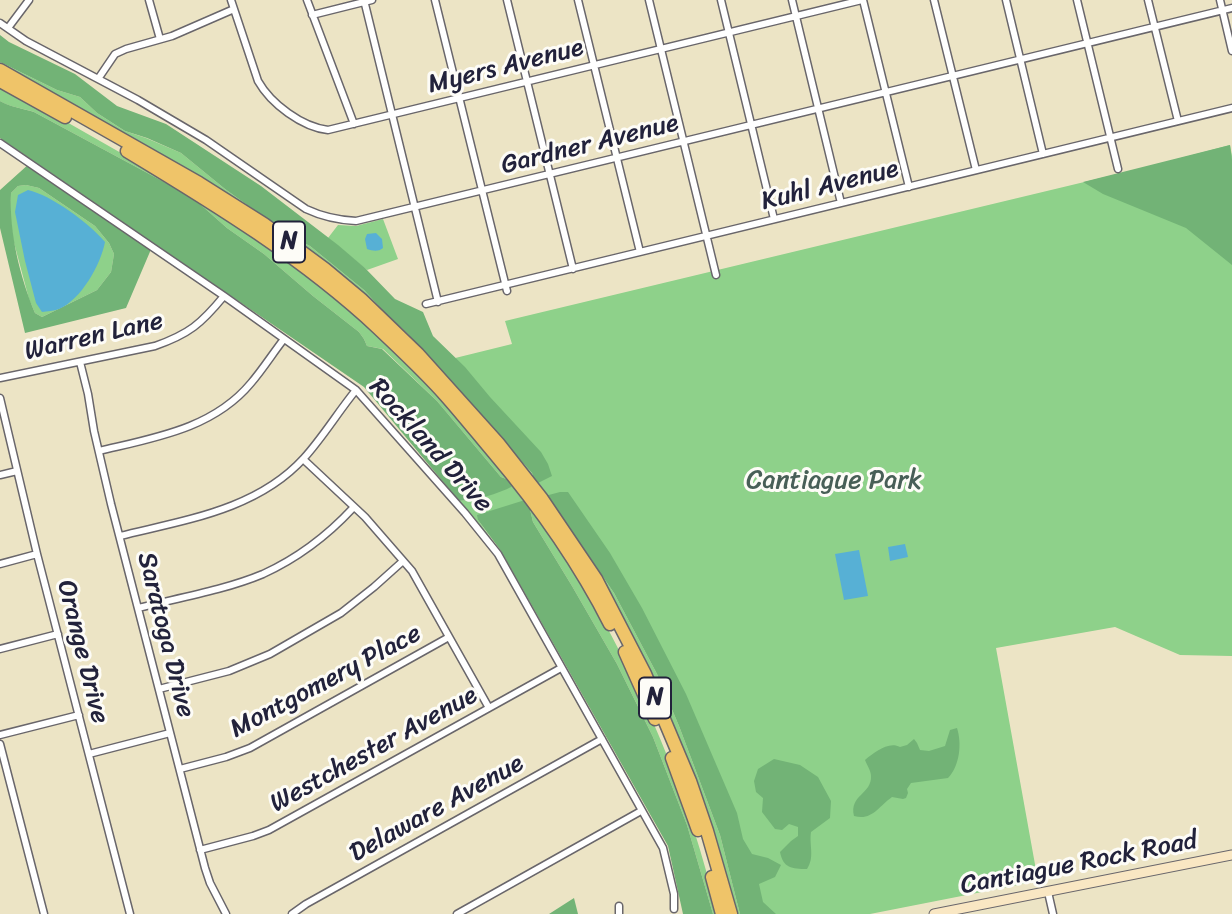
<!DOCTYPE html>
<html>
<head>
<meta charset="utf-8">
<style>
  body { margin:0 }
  canvas { display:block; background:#ece4c5 }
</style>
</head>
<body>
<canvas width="1232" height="914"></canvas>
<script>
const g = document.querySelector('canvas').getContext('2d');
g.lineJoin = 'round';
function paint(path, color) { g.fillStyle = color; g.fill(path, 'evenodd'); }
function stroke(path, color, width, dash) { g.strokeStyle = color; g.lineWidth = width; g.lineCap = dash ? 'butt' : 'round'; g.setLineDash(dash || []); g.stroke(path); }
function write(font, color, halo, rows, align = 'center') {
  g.font = font + ' Sriracha,sans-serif'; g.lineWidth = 6; g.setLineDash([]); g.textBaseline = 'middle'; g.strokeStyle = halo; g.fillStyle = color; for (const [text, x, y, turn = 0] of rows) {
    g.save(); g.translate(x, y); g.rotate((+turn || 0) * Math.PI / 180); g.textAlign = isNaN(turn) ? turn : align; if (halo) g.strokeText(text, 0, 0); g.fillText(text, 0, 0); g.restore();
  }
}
const green = new Path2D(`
  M0,62L57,90L80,97L97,113L125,131L146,138L181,153L225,189L290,236L310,246L364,290L388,316L407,333L532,473L535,481L545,478L439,362L512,344L505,321L1151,166L1230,145L1232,156V656L1180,655L1115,627L996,648L1038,881L870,914H749L680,700L559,497L533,510C548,532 564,554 578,576C639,678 691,798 717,914H713L687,825L653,737L617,664L572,586L533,522L529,505L478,520L493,541L459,502V501L467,500L513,486L365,300L0,64Z
  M0,84L200,198L329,291L406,360L482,444L485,452L509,480L501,477L437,401L383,349L367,346L364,339L359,332L313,296L264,254L227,228L192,197L34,112C25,109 7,106 0,101Z
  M26,185L39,188L95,226L109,243L114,254L111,272L97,290L42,317L35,313L29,299L13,239L10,214L11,193L18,186Z
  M383,219L398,259L367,270L328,238L338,225L356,226Z
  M552,505L556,508L614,593L657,674L679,726L720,835L740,914H734L701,797L675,728L631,636Z`);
const forest = new Path2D(`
  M0,35L9,42L75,74L117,106L166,124L261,186L338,245L365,268L395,299L423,312L433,336L465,367L490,397L541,452L548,464L552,476L536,484L532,473L407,333L388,316L364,290L310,246L290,236L225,189L181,153L147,138L125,131L97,113L80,97L57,90L0,62Z
  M0,101C8,106 24,109 34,112L192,197L227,228L264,254L313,296L359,332L364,339L367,346L382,349L437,401L501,477L509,480L513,486C496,495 478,499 459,501L364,387L0,138Z
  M1230,145L1232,160V265L1186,228L1103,194L1083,182Z
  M30,163L152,247L126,308L25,333L0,228V190ZM26,185L39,188L95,226L109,243L114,254L111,272L97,290L42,317L35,313C20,277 9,233 11,193L18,186Z
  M560,492H568L610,553L642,608L686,694L737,813L743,839L752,854L768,858L781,865L775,877L759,884L763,902L776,914H740L720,835L679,726L657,674L614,593L556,508L545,496Z
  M525,500L529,505L533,522L572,586L617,664L653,737L687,825L713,914H683L668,846L501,551L478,520L477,515Z
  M957,728C962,743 960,766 948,778L911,783L907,789L908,793L906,798L903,799L892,797C878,807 872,821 854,816C849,795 872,794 871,776C871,771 867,765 865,760C874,753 888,741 900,747L907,745L914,739L917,743L920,750L929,751L945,746L950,730Z
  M774,759L800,765L818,777L831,801L830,818L811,832C809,846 815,857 807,869C792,869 783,868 780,852L791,841L798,836V827L789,824L782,830L775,829L762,812L763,798L756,792L754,781L758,769Z
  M574,898L578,914H549Z`);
const water = new Path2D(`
  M28,190C51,195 89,223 105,242C101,264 81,300 59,309C54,311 47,311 42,312L36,303L25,261L15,212L18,195Z
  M376,233L382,239L383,248C378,252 373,251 367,249L365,239L367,234Z
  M905,544L908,557L890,561L888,547Z
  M859,550L868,596L844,600L835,554Z`);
const street = new Path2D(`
  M149,0L160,39
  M231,0L258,81C271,104 302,127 328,130L862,0
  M307,0L354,124
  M364,0L438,302
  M435,0L507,291
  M507,0L573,269
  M578,0L640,252
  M649,0L716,275
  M721,0L774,219
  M792,0L841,203
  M863,0L909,187
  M934,0L976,170
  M1006,0L1043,154
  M1077,0L1118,169
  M1148,0L1178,121
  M1220,0L1232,51
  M312,15L372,0
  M0,23L26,41L138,100L206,140L306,209C323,217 337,220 356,221L1232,8
  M8,28L29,0
  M98,79L115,54L126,49L172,36L234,9
  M0,143L224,296L356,390L465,513L498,554L663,848L674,894V909
  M426,304L1232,108
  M80,362L88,394L94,431L111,504L205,868L210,883L226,914
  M0,378L155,346C189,334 201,324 224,296
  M0,398L37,554L130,914
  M99,451C153,438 213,429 251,383C263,369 273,353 284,339
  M303,459L365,517L412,571L489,708
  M0,475L17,471
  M120,536C184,520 257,510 304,458C323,437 338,412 356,390
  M0,564L37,554
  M138,608C178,598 225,590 263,574C298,558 327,536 353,508
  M0,649L58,634
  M159,689L229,671L270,654L341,613L374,587L403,561
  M0,735L79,715
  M0,744L44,914
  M89,754L170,733
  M180,769L226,757L250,748L449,637
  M200,850L253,836L269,830L561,668
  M1048,892L1053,914
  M619,906V914
  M292,914L306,904L602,739
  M457,914L641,811`);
const secondary = new Path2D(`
  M934,914L1232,855`);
const highway = new Path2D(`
  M0,70L199,183L264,224L325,269L361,299L418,354L498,443L542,499L596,579L645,674L690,781L707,831L731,914
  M0,81L65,117
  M127,151C215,204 303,258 378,328C401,350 425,372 446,396C462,414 478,434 494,453C538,505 579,563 610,624
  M625,652L655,719
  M672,758L698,830
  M712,877L722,914`);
const shields = [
  [289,242,32],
  [655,698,32]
];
const shieldNames = [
  ["N",289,242],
  ["N",655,698]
];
const streetNames = [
  ["Myers Avenue",506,67,-14],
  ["Gardner Avenue",590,145,-14],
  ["Kuhl Avenue",830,186,-14],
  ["Warren Lane",94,337,-13],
  ["Rockland Drive",430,446,48],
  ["Saratoga Drive",165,635,76],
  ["Orange Drive",82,652,76],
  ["Montgomery Place",326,682,-28],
  ["Westchester Avenue",374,750,-29],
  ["Delaware Avenue",437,809,-29],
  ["Cantiague Rock Road",1079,864,-11]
];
const parkNames = [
  ["Cantiague Park",834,481]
];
paint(green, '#8ed18a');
paint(forest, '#72b376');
paint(water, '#57b0d5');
stroke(street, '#69666b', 9);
stroke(secondary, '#69666b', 11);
stroke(highway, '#69666b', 15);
stroke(street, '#fff', 6);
stroke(secondary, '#f9e7c3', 9);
stroke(highway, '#efc469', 12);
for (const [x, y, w] of shields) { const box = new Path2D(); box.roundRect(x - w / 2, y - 20.5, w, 41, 5); g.fillStyle = '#fdfcf7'; g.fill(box); stroke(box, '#22223b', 2); }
write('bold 24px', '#22223b', null, shieldNames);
write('26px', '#22223b', '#fdfcf7', streetNames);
write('26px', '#485f57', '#fdfcf7', parkNames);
</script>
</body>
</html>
